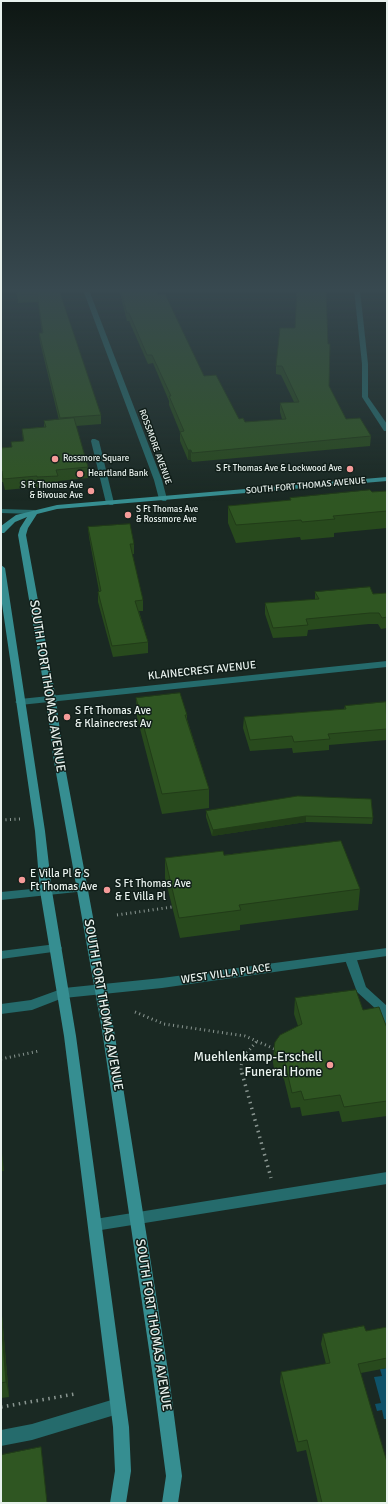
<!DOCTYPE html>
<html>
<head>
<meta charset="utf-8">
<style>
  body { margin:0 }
  #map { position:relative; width:388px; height:1504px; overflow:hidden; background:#1a2923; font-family:Signika,sans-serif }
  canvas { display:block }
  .frame { position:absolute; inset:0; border:2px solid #e8f1ed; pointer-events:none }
</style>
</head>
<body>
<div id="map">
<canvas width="388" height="1504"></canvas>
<div class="frame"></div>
</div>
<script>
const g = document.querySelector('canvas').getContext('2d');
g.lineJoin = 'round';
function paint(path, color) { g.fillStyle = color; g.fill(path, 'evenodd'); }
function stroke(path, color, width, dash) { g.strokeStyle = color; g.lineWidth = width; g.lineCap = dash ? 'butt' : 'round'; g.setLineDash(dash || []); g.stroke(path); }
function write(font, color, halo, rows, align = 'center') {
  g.font = font + ' Signika,sans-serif'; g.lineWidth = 3; g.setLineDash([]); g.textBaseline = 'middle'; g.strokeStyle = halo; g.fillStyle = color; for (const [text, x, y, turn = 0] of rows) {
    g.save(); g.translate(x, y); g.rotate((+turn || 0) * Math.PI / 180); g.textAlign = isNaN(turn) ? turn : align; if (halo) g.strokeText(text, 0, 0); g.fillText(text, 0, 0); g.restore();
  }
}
const water = new Path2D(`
  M387,1368V1419H384L382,1410L377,1411L375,1404L381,1403L374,1377L382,1376L380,1369Z`);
const pathFar1 = new Path2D(`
  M1,820L21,819
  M117,915L172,907
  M135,1012L164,1024L245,1036L277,1050
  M1,1059L39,1051
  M242,1074C238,1060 248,1052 257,1041`);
const path = new Path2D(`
  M242,1073L271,1178
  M1,1407L75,1394`);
const lane = new Path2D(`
  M92,439H95L99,441L114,503L113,505H110L106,503L91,441Z
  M56,944L60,945L62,948L60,951L1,959V951Z
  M350,953L354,954L356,957L366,987L387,1006V1028L383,1026L377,1010L357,992L344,957L346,954Z
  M64,988L68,990L70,993L68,996L32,1010L1,1014V1004L31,1000Z
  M387,1172V1184L95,1231L90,1229L88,1225L90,1221L95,1219Z
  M118,1398L124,1400L126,1406L124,1412L118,1414L32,1440L1,1446V1430L32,1424Z`);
const street = new Path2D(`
  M83,290H89L162,480L167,499L166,501H163L159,499L154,480Z
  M354,290H360L368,364V397L387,424V431H384L362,397V364Z
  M1,509L34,510L38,512L34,514L1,513Z
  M387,661V667L20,705L15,702L20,699Z
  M82,884L86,885L88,888L86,891L1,900V892Z
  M387,948V956L162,988L64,998L60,996L58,993L60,990L64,988L162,978Z`);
const secondary = new Path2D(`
  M387,477V481L57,509L37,514L28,528L26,535L56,699L63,756L114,1030L169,1377L182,1476L178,1503H162L166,1476L153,1377L102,1030L53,756L46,699L18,535L20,528L27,517L15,522L4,533H1V526L16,515L57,505Z
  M1,565L5,568L45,831L52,891L76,1036L129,1427L131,1471L126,1503H110L115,1471L113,1427L64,1036L40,891L35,831L1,597Z`);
const wall = new Path2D(`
  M16,290H59L101,415V424L76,426L88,467V478L58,481V487L38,489L37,487L5,490L3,482H1V448L12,447L11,442L23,441L22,429L44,427V421L59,420L40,342L39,333H42L38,302L18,303Z
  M119,290H156L204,376L239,419L245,422L282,419L280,412V403L294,402L281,375L276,374V366L295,328L326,294L329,386L346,419L371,436L370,446L192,462L191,460H188L180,441V432L169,405V401L153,363L148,364L129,321H127Z
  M387,491V528L334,533V537L301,540L300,537L236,543L228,523V506L290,500V498Z
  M88,527L134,544V554H132L143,600V611H139L148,642V653L113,657L98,602V592L99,591L89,537Z
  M315,592L373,594L387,593V628L381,629L378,624H369L308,630L307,636L273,638L265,614V603L315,600Z
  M136,698L187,715V719L209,789V808L162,814L137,717Z
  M387,703V740L329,745V750L293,753L292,748L250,751L243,728L244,717L344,709L345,706Z
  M206,811L373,818L372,824L306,822L212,836L206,817Z
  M224,855L360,889L358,910L240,925V930L180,938L165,878V858Z
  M295,998L363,1010L387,1028V1116L342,1122L339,1111L302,1116L300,1107L291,1108L284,1079L274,1068L273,1063L274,1047L298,1026L294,1014Z
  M1,1304L9,1397L1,1398Z
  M387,1327V1368L361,1373L387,1503H318L306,1450L297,1452L280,1382L281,1372L326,1364L321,1344L323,1334L366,1331Z`);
const shadedWall = new Path2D(`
  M188,450H191V460H188Z
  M306,816V822L212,836L213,830Z
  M1,1144L4,1171H1Z
  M1,1304L9,1397L6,1382L1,1319Z`);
const building = new Path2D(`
  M17,290H59L101,415L60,418L39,333H43L37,294L18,295Z
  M121,290H156L158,295L165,294L204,376L216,375L239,419L243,418L245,422L286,419L280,403L299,402L282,366H276L280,328H295L297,290H326L328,344H330L329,386L346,419L360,418L371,436L192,453L191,450H188L180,432L184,431L169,396H171L152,355H147L129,313H127Z
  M74,418L88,467L56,470L58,476L37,477V476L3,479L2,471H1V448L12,447L11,442L24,441L22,429L46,427L44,421Z
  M370,490L372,492L387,491V511L333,516L335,519L302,522L301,520L236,525L228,506L291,500L290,498Z
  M130,524L134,544H130L143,600L135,601L148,642L112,646L98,592L101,591L88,527Z
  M370,587L373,594L387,593V617L382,618L379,613H370L306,619L308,625L273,628L265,603L319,599L315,592Z
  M180,693L187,715H185L209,789L162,794L136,698Z
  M386,702L387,729L328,734L330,739L294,742L292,736L250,740L244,717L346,709L345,706Z
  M298,796L371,799L373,818L306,816L213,830L206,811Z
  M341,841L360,889L239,905L241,910L179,918L165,858L223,851L224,855Z
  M356,990L363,1010L379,1007L387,1028V1101L344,1107L340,1095L304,1100L301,1091L292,1093L285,1063L275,1052L274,1047L275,1042L280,1035L302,1024L295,998Z
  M1,1319L6,1382L1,1383Z
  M364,1326L366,1331L387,1327V1358L358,1364L387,1462V1503H322L307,1440L298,1442L281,1372L330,1363L323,1334Z
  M41,1447L47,1503H1V1455Z`);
const markers = [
  [55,459,4,"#f59b99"],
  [350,469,4,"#f59b99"],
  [80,474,4,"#f59b99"],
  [91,491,4,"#f59b99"],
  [128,515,4,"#f59b99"],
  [67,717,4,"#f59b99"],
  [22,880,4,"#f59b99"],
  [107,890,4,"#f59b99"],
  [330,1065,4,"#f59b99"]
];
const farStreetnames = [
  ["ROSSMORE AVENUE",155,447,70],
  ["SOUTH FORT THOMAS AVENUE",306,486,-5]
];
const farPoinames = [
  ["Rossmore Square",63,459],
  ["S Ft Thomas Ave & Lockwood Ave",342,469,"right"],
  ["Heartland Bank",88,474],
  ["S Ft Thomas Ave",83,486,"right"],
  ["& Bivouac Ave",83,496,"right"],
  ["S Ft Thomas Ave",136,510],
  ["& Rossmore Ave",136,520]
];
const streetNames = [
  ["KLAINECREST AVENUE",202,671,-6],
  ["WEST VILLA PLACE",226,974,-8]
];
const poiNames = [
  ["S Ft Thomas Ave",75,711],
  ["& Klainecrest Av",75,724],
  ["E Villa Pl & S",30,874],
  ["Ft Thomas Ave",30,887],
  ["S Ft Thomas Ave",115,884],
  ["& E Villa Pl",115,897]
];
const nearStreetnames = [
  ["SOUTH FORT THOMAS AVENUE",47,686,81],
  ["SOUTH FORT THOMAS AVENUE",103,1005,80],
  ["SOUTH FORT THOMAS AVENUE",153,1325,81]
];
const nearPoinames = [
  ["Muehlenkamp-Erschell",322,1058],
  ["Funeral Home",322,1073]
];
paint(water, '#0e5269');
stroke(pathFar1, '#8a9691', 3, [1, 3.5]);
stroke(path, '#8a9691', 3.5, [1.5, 4.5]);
paint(lane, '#256b6c');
paint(street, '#256b6c');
paint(secondary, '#368e91');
paint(wall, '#284a1d');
paint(shadedWall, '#213c18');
paint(building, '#2f5622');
stroke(building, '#213c18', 1);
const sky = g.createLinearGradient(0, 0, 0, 501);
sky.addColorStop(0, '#0e1713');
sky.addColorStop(0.58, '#384950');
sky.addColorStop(1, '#38495000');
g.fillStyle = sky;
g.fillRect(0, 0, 388, 501);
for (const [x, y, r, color] of markers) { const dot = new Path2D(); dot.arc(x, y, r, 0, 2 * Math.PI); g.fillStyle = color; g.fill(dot); stroke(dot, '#111f1a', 1.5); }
write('9px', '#e8f1ed', '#111f1a', farStreetnames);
write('9px', '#e8f1ed', '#111f1a', farPoinames, 'left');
write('11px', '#e8f1ed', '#111f1a', streetNames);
write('11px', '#e8f1ed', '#111f1a', poiNames, 'left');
write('13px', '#e8f1ed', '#111f1a', nearStreetnames);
write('13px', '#e8f1ed', '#111f1a', nearPoinames, 'right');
</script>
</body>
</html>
